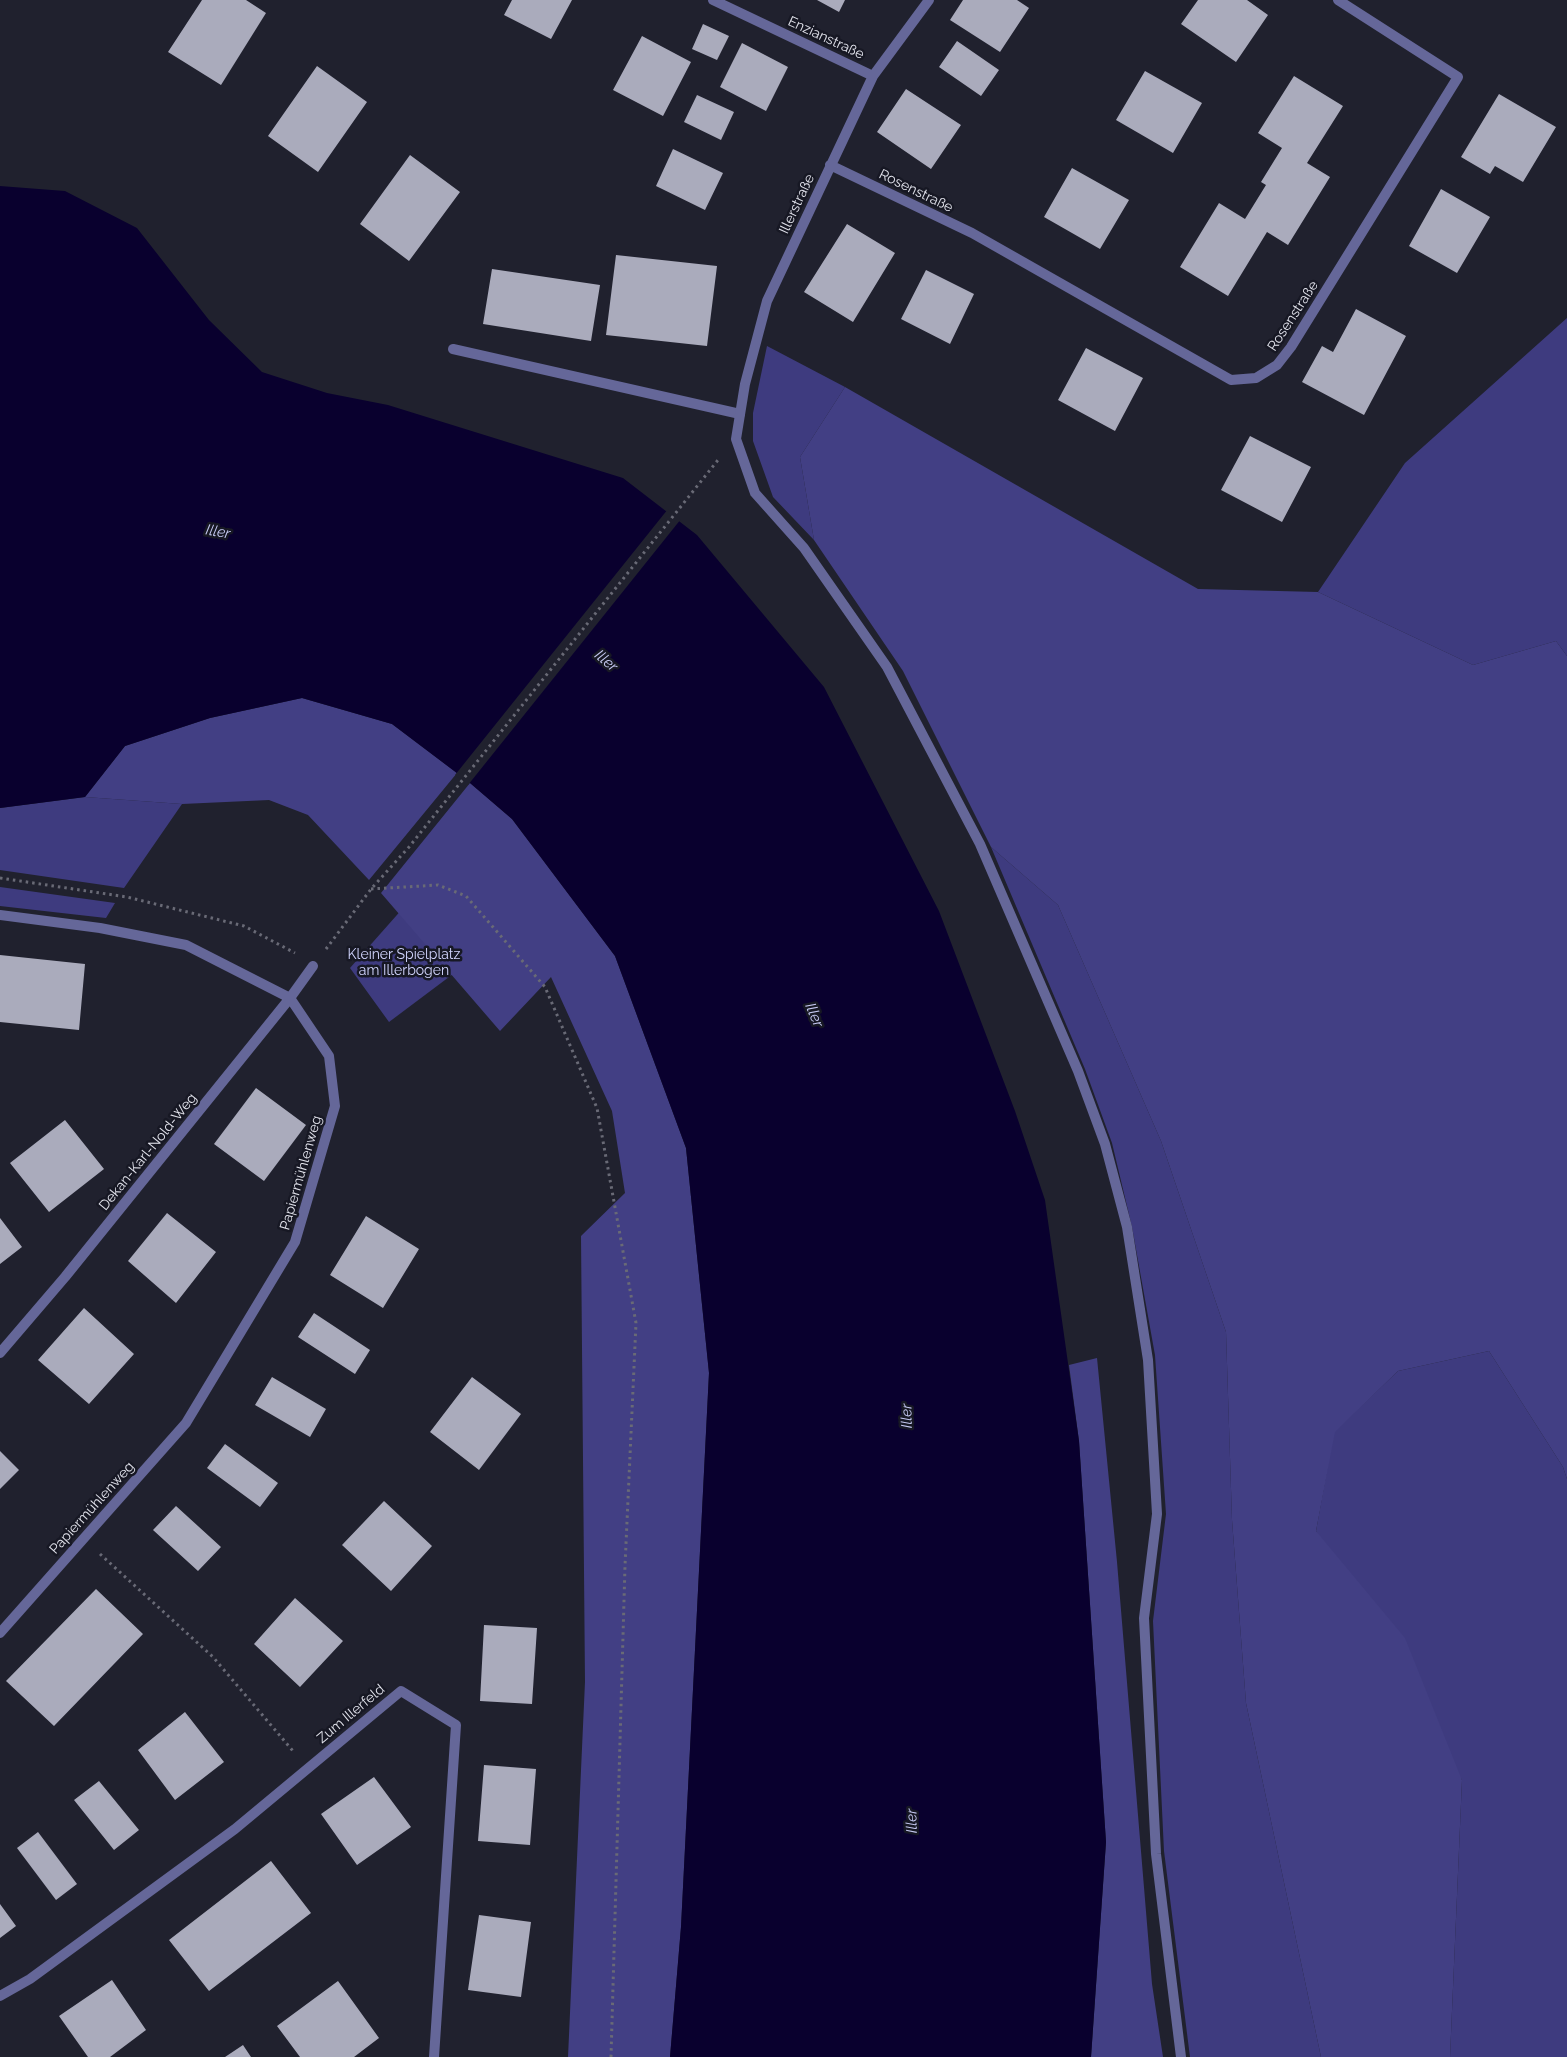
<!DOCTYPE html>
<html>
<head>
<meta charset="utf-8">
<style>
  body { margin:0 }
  canvas { display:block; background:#20212e }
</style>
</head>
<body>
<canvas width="1567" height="2057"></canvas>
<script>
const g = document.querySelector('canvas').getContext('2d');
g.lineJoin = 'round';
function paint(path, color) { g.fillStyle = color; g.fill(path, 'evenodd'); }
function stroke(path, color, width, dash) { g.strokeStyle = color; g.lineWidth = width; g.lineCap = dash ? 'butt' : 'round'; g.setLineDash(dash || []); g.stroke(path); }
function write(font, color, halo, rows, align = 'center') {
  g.font = font + ' Raleway,sans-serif'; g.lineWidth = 5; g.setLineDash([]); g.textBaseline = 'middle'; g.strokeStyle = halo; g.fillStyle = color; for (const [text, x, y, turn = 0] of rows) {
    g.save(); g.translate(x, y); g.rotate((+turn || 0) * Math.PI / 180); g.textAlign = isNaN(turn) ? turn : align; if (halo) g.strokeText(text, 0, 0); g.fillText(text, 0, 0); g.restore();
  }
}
const green = new Path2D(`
  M1567,318V656L1556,641L1473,665L1318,592L1405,463Z
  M767,346L845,387L800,457L814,540L773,497L753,441V413Z
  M85,797L182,804L124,888L0,870V808Z
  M991,847L1058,905L1161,1141L1226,1332L1232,1520L1246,1703L1321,2057H1190L1164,1851L1153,1621L1166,1514L1155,1355L1132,1227L1112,1143L1085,1069Z
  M0,887L115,903L106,918L0,906Z
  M404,907L461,968L389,1022L350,968Z
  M1489,1351L1563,1467L1567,1479V2057H1450L1462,1780L1316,1531L1334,1432L1398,1371Z`);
const forest = new Path2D(`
  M845,387L1198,589L1318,592L1473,665L1556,641L1567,656V1479L1563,1467L1489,1351L1398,1371L1335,1432L1316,1531L1405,1638L1462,1780L1450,2057H1321L1246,1703L1232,1520L1226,1332L1161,1141L1058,905L991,847L903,671L814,540L800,457Z
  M302,698L392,724L457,773L369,880L308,815L269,800L182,804L85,797L125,746L210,718Z
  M470,783L512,819L615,956L686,1148L709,1373L681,1927L670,2057H568L585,1682L581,1236L625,1193L612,1111L551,977L500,1031L381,893Z
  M1097,1358L1117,1562L1152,1984L1163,2057H1091L1106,1842L1079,1441L1069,1365Z`);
const water = new Path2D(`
  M0,186L65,191L137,228L209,320L262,372L327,393L388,405L623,478L697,535L824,687L939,911L1015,1111L1045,1200L1079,1441L1106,1842L1091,2057H670L681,1927L709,1373L686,1148L615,956L512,819L470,783L392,724L302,698L210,718L125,746L85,797L0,808Z`);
const pier = new Path2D(`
  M668,509L681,519L468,785L455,775Z`);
const building = new Path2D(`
  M202,0H246L266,13L221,85L168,52Z
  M512,0H572L551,39L504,15Z
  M817,0H845L839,12Z
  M963,0H1017L1029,8L1000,52L950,20Z
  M1198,0H1247L1268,15L1236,62L1181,24Z
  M703,24L729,36L717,60L692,49Z
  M642,36L691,62L663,116L613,90Z
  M957,41L999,70L981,96L939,67Z
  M742,43L788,67L766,111L720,87Z
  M317,66L367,102L318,172L268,136Z
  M1145,71L1202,103L1173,153L1116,120Z
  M1294,76L1343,106L1307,163L1330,177L1288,245L1267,232L1228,296L1180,267L1219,203L1245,219L1266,185L1261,182L1282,148L1258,133Z
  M906,89L961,125L931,169L877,132Z
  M1499,94L1556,127L1523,182L1495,166L1490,174L1461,157Z
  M697,95L734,112L721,140L684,122Z
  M673,149L723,173L705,210L656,186Z
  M410,155L460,192L409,261L360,224Z
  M1072,168L1129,200L1100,249L1044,217Z
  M1441,189L1490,217L1457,273L1409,246Z
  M847,224L895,253L853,322L804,292Z
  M616,255L717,266L707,346L606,335Z
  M492,269L600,285L591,341L483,324Z
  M926,270L974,294L950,344L901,319Z
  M1356,309L1406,336L1364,415L1302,382L1322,346L1333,352Z
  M1086,348L1143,378L1115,431L1058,400Z
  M1250,436L1311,467L1282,522L1221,490Z
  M0,955L85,964L79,1030L0,1022Z
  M256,1088L306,1125L264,1181L214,1144Z
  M65,1120L104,1169L49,1212L10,1163Z
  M167,1213L216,1252L176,1303L128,1261Z
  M366,1216L419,1249L383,1308L330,1275Z
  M0,1218L22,1247L0,1264Z
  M84,1308L134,1354L89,1404L38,1360Z
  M314,1313L370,1350L355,1374L298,1337Z
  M272,1377L326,1409L310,1437L255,1405Z
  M472,1377L521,1414L479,1470L430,1432Z
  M225,1444L278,1483L260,1507L207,1468Z
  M0,1451L19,1470L0,1489Z
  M384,1501L432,1546L391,1591L342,1545Z
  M176,1506L221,1547L198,1571L153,1530Z
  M96,1589L143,1634L54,1726L6,1681Z
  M295,1598L343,1641L300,1687L254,1644Z
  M484,1625L537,1628L532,1704L480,1701Z
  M185,1712L224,1762L175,1800L138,1750Z
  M484,1765L536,1769L530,1845L478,1841Z
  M374,1777L411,1827L357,1865L321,1814Z
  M99,1781L139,1830L114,1850L74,1800Z
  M38,1832L77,1884L56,1900L17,1848Z
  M271,1861L311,1913L209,1991L169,1940Z
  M0,1904L16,1926L0,1938Z
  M479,1915L531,1922L521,1997L468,1990Z
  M112,1980L146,2030L110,2057H88L59,2016Z
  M338,1981L379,2038L354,2057H300L277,2026Z
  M243,2045L251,2057H225Z`);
const path = new Path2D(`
  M0,878L127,897L244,926L295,953
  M371,889L438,885L466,896L545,987L597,1108L636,1323L625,1566L611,2057
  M326,949L371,889L409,847L718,460
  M100,1554L213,1657L293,1751`);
const service = new Path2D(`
  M453,349L740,414`);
const minor = new Path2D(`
  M713,0L873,76
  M929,0L873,76L767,301L745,384L736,439L755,493L804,548L887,667L980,844L1078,1071L1105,1144L1127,1227L1148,1360L1157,1514L1144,1618L1156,1854L1181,2057
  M830,165L972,233L1231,380L1256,378L1277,365L1291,347L1458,77L1338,0
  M0,915L100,928L186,945L290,998L329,1056L335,1106L295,1242L186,1423L0,1633
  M0,1353L65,1277L290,998L313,966
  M0,1996L30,1979L235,1829L401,1691L456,1725L434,2057`);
const streetNames = [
  ["Enzianstraße",826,38,25],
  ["Rosenstraße",916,191,26],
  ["Illerstraße",797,204,-65],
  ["Rosenstraße",1293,316,-57],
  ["Dekan-Karl-Nold-Weg",148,1152,-51],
  ["Papiermühlenweg",301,1173,-74],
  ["Papiermühlenweg",92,1508,-48],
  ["Zum Illerfeld",351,1714,-40]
];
const parkNames = [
  ["Kleiner Spielplatz",404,955],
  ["am Illerbogen",404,971]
];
const waterNames = [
  ["Iller",218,532,10],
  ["Iller",606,661,40],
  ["Iller",814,1015,67],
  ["Iller",907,1416,-91],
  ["Iller",912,1821,-91]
];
paint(green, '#3e3b7f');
paint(forest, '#423f84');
paint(water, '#09002e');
paint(pier, '#20212e');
paint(building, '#aaabbc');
stroke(path, '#696a76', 3, [2.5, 4]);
stroke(service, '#656799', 10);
stroke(minor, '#656799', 10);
write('14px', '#e3e4ed', '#171824', streetNames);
write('14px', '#d2d5fe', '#171824', parkNames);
write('italic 15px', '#c6c9f2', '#171824', waterNames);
</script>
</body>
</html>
